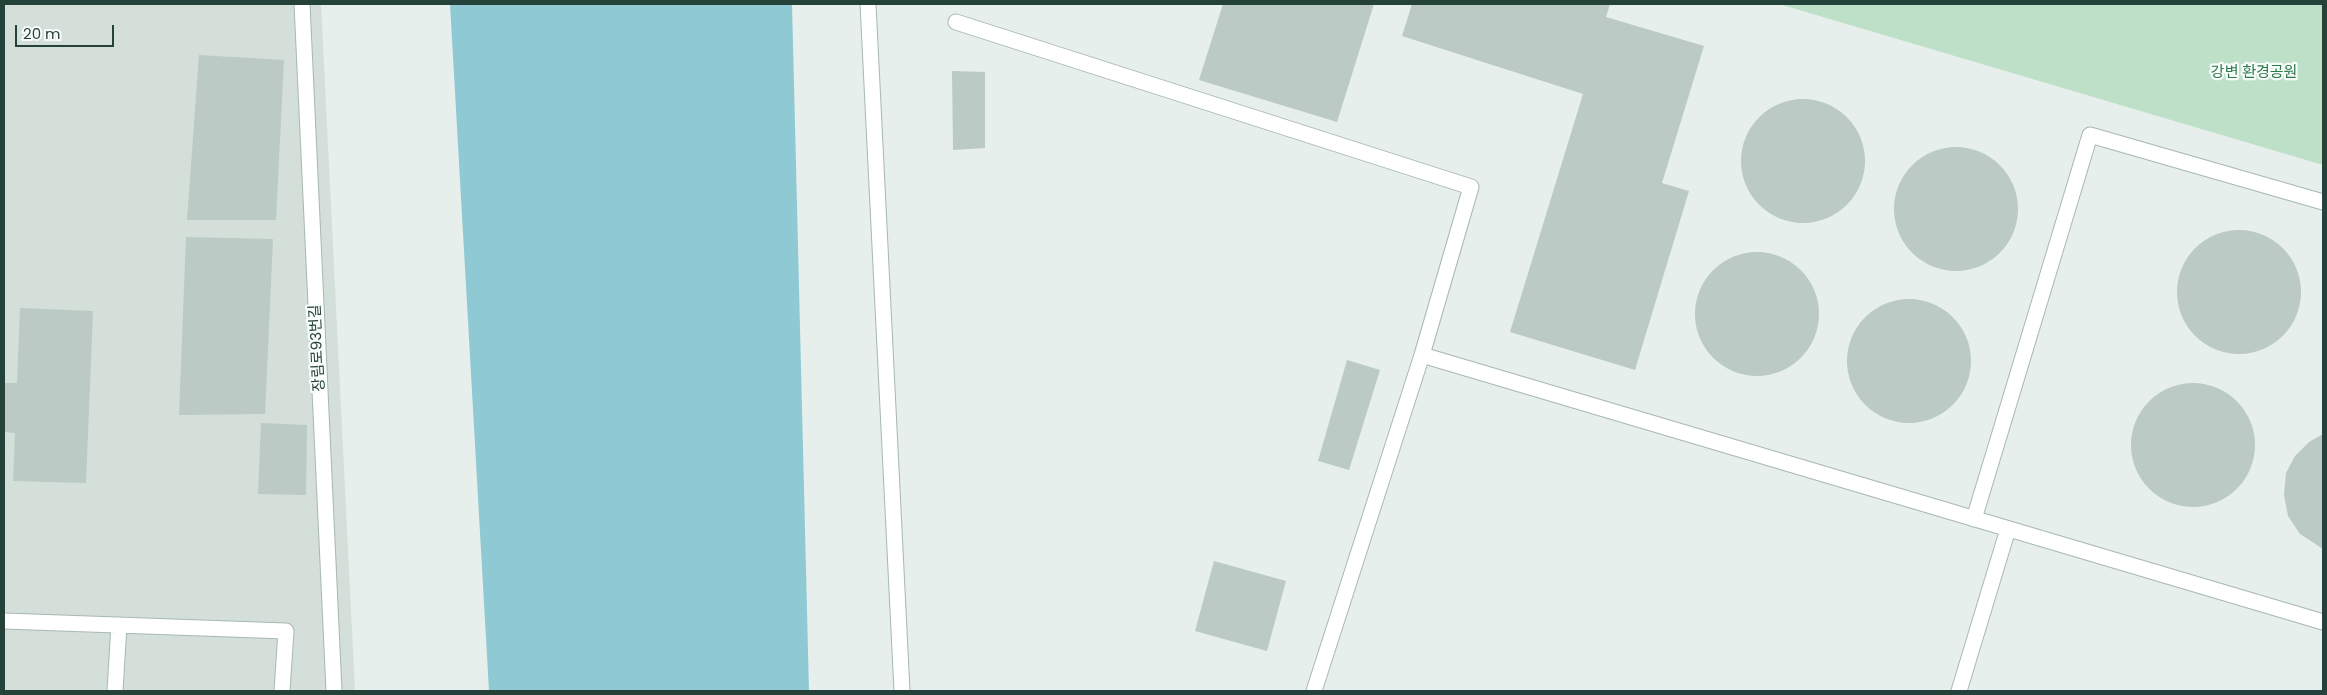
<!DOCTYPE html>
<html>
<head>
<meta charset="utf-8">
<style>
  body { margin:0 }
  #map { position:relative; width:2327px; height:695px; overflow:hidden; background:#e6efeb; font-family:Poppins,sans-serif }
  canvas { display:block }
  .frame { position:absolute; inset:0; border:5px solid #24423a; pointer-events:none }
  .scale { position:absolute; left:15px; top:25px; width:99px; height:22px; box-sizing:border-box; border:2px solid #24423a; border-top:0; padding-left:6px; font-size:15px; line-height:18px; white-space:nowrap; color:#24423a; -webkit-text-stroke:4px #f7fbf9; paint-order:stroke }
</style>
</head>
<body>
<div id="map">
<canvas width="2327" height="695"></canvas>
<div class="frame"></div>
<div class="scale">20 m</div>
</div>
<script>
const g = document.querySelector('canvas').getContext('2d');
g.lineJoin = 'round';
function paint(path, color) { g.fillStyle = color; g.fill(path, 'evenodd'); }
function stroke(path, color, width, dash) { g.strokeStyle = color; g.lineWidth = width; g.lineCap = dash ? 'butt' : 'round'; g.setLineDash(dash || []); g.stroke(path); }
function write(font, color, halo, rows, align = 'center') {
  g.font = font + ' Poppins,"Noto Sans KR",sans-serif'; g.lineWidth = 4.5; g.setLineDash([]); g.textBaseline = 'middle'; g.strokeStyle = halo; g.fillStyle = color; for (const [text, x, y, turn = 0] of rows) {
    g.save(); g.translate(x, y); g.rotate((+turn || 0) * Math.PI / 180); g.textAlign = isNaN(turn) ? turn : align; if (halo) g.strokeText(text, 0, 0); g.fillText(text, 0, 0); g.restore();
  }
}
const built = new Path2D(`
  M4,4H321L355,691H4Z`);
const green = new Path2D(`
  M1779,4H2323V165Z`);
const water = new Path2D(`
  M450,4H792L809,691H489Z`);
const building = new Path2D(`
  M1223,4H1374L1337,122L1199,80Z
  M1412,4H1610L1606,17L1704,46L1662,183L1689,191L1635,370L1510,332L1583,94L1402,36Z
  M199,55L284,60L276,220H187Z
  M952,71L985,72V148L953,150Z
  M1741 161a62 62 0 1 1 124 0a62 62 0 1 1-124 0Z
  M1894 209a62 62 0 1 1 124 0a62 62 0 1 1-124 0Z
  M2177 292a62 62 0 1 1 124 0a62 62 0 1 1-124 0Z
  M186,237L273,239L265,414L179,415Z
  M1695 314a62 62 0 1 1 124 0a62 62 0 1 1-124 0Z
  M1847 361a62 62 0 1 1 124 0a62 62 0 1 1-124 0Z
  M20,308L93,311L86,483L13,481L15,433L4,432V383H17Z
  M1347,360L1380,370L1349,470L1318,461Z
  M2131 445a62 62 0 1 1 124 0a62 62 0 1 1-124 0Z
  M261,423L307,425L306,495L258,494Z
  M2323,434V549L2300,534L2288,516L2284,495L2286,473L2295,456L2309,442Z
  M1214,561L1286,581L1267,651L1195,631Z`);
const service = new Path2D(`
  M868,4L902,691
  M956,22L1471,187L1422,355L1314,691
  M1422,355L2323,622
  M1974,519L2090,135L2323,202
  M4,621L286,631L282,691
  M115,691L119,625
  M1959,691L2008,529`);
const minor = new Path2D(`
  M302,4L334,691`);
const parkNames = [
  ["강변 환경공원",2254,73]
];
const streetNames = [
  ["장림로93번길",318,348,-93]
];
paint(built, '#d4dfda');
paint(green, '#bfe0c8');
paint(water, '#8ec9d4');
paint(building, '#bbcac4');
stroke(service, '#a8b8b2', 17);
stroke(minor, '#a8b8b2', 17);
stroke(service, '#fff', 15);
stroke(minor, '#fff', 15);
write('15px', '#2d7a4b', '#f7fbf9', parkNames);
write('15px', '#24423a', '#f7fbf9', streetNames);
</script>
</body>
</html>
